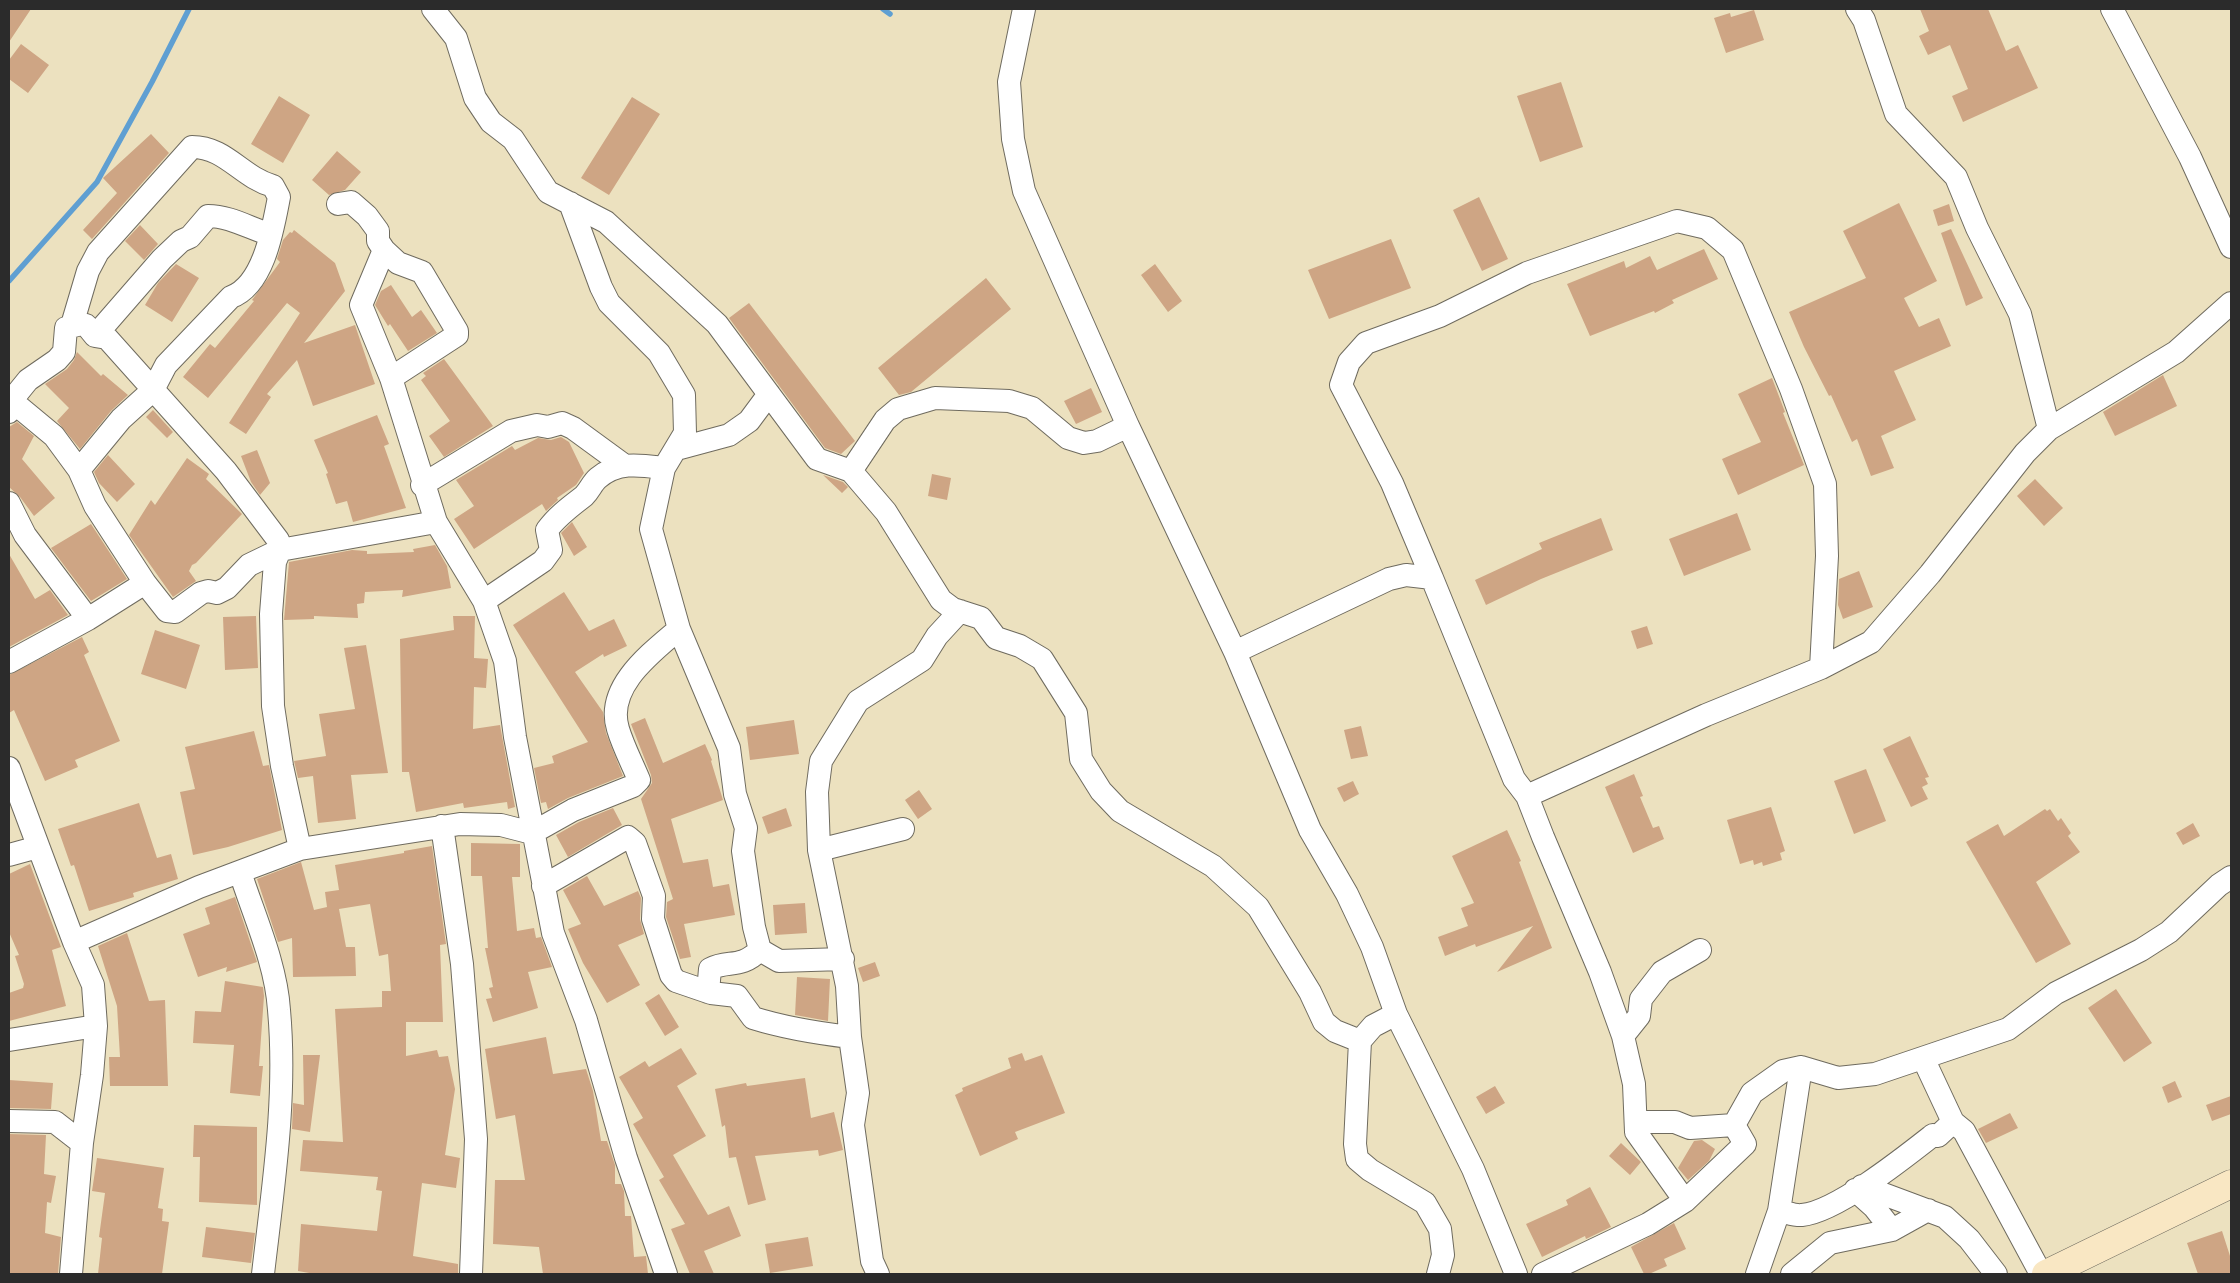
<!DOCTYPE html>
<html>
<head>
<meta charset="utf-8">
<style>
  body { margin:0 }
  #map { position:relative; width:2240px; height:1283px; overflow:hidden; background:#ece1bf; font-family:"IM FELL Great Primer",serif }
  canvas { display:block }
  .frame { position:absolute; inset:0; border:10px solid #2b2b2b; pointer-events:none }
</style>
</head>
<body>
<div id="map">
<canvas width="2240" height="1283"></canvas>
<div class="frame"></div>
</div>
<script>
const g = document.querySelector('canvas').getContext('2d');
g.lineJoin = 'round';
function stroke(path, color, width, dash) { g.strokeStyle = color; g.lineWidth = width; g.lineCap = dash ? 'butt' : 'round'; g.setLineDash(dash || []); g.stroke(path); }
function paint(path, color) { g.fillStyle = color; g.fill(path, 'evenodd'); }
const stream = new Path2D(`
  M883,9L890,14
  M9,281L97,182L152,82L189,9`);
const building = new Path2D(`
  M9,9H31L9,42Z
  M1920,9H1988L2006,51L2018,45L2038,88L1963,122L1952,96L1968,89L1950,45L1928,55L1919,36L1929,31Z
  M1754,10L1764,40L1726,53L1714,18L1730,13L1731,17Z
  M21,44L49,65L28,93L9,79V60Z
  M1561,82L1583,147L1540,162L1517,96Z
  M279,96L310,115L283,163L251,144Z
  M632,97L660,114L609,195L581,178Z
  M151,134L169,153L92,239L83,230L117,193L103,178Z
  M337,151L361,172L345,190L329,195L312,180Z
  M1479,197L1508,259L1482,271L1453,210Z
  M1899,203L1937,281L1904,298L1919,327L1939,318L1951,346L1894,371L1916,420L1881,436L1894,468L1871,476L1857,439L1852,442L1831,395L1829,396L1804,347L1789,312L1866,278L1843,231Z
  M1949,204L1954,221L1938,226L1933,210Z
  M140,225L158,244L144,260L125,241Z
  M1951,229L1983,298L1966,306L1941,233Z
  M294,230L335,263L345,291L304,343L355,325L375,384L313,406L297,360L267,394L271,397L246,434L229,423L300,313L287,303L208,398L183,377L210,344L215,348L254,301L252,300L280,262L277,259L283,240L290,232L292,233Z
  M1391,239L1411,288L1329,319L1308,270Z
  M1704,249L1718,279L1672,300L1674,303L1655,313L1654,311L1590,336L1567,284L1624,261L1626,268L1650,256L1657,270Z
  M176,264L199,278L172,322L145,305L158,283Z
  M1155,264L1182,301L1168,312L1141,275Z
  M986,278L1011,309L911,392L899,395L878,368Z
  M391,285L412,317L421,310L437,333L408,351L390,324L388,326L375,305L381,291Z
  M749,303L855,441L841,454L825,448L729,318Z
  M77,352L101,376L103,374L128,395L111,411L80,449L57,421L69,408L45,384L67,369L74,360Z
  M444,359L493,426L444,457L429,436L450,421L421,380L426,376L423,373Z
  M2163,375L2177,406L2115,436L2103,412Z
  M1772,378L1785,412L1783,413L1804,465L1738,495L1722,459L1761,442L1738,394Z
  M1091,388L1102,412L1076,424L1064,401Z
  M153,410L173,432L167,438L146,417Z
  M377,415L389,444L384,446L406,508L353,522L347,501L336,504L326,474L328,473L314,440Z
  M17,422L34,436L22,459L55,498L34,516L20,497L9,487V427Z
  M561,437L569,442L584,473L576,485L557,498L558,500L546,511L542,504L474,549L454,519L474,506L456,480L512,446L515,450L538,438L551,440Z
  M257,450L270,483L260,495L251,482L241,456Z
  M108,455L135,484L117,502L99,483L94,472Z
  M187,458L209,474L206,479L242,514L196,563L192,565L189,571L196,581L173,597L129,535L151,500L155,505Z
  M932,474L951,478L947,500L928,496Z
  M823,475L843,482L848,487L842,493Z
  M2035,479L2063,508L2044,526L2017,496Z
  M1737,513L1751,550L1684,576L1669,539Z
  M1601,518L1613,550L1541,579L1486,605L1475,580L1542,549L1539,543Z
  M572,522L587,547L574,556L561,533Z
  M91,524L127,579L91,601L51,548Z
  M435,545L447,566L451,588L402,597L403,590L365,592L364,603L357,604L358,618L314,616V619L284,620L289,562L352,550L367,551V554L414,552L413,549Z
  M9,554L35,599L50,590L68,615L9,647Z
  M1859,571L1873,607L1843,619L1838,605L1839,579Z
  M564,592L589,631L614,619L627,646L604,657L603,654L575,672L603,712L606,733L623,776L568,798L548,809L546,802L541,803L534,768L554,763L552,756L588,742L513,625Z
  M256,616L258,668L225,670L223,617Z
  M453,616H475L474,658L488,659L486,688L474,687L473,729L500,725L515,807L508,809L507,802L464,808L463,803L416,812L409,772H402L400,639L454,630Z
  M1647,626L1653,644L1637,649L1631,631Z
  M155,630L200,645L186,689L141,674Z
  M82,637L89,652L84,655L120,741L75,760L78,767L45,781L14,710L9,713V675Z
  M366,645L388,773L351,775L356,819L318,823L313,776L298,778L294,761L326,756L319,714L355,709L344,648Z
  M645,718L663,763L705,744L712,760L711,761L723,800L671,819L683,863L708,859L713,887L729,884L735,915L684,924L691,957L680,959L666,917L667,902L673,899L641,799L652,783L651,775L631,724Z
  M794,720L799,754L750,760L746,727Z
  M1361,726L1368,756L1351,759L1344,730Z
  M254,731L263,766L269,765L282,830L228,847L193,855L180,792L195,789L185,747Z
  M1910,736L1929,777L1925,778L1928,784L1922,787L1928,799L1911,807L1883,749Z
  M1866,769L1886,821L1854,834L1834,781Z
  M1634,774L1643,796L1640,797L1653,828L1659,826L1664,839L1633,853L1605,787Z
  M1353,781L1359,794L1344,802L1337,788Z
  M919,790L932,809L918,819L905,800Z
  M139,803L157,858L171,854L178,879L133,893L134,897L89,911L74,865L71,866L58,829Z
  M1771,807L1785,851L1780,853L1782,860L1763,866L1762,862L1754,865L1753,860L1740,864L1727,820Z
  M613,808L622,825L568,857L556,835L579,822Z
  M786,808L792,826L768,834L762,817Z
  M2045,809L2047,811L2050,809L2058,821L2061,818L2071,833L2068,836L2080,852L2036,882L2071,944L2036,963L1966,842L1998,824L2004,836Z
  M2193,823L2200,836L2183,845L2176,833Z
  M1507,830L1521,861L1519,862L1552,948L1497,972L1533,926L1476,947L1475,944L1445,956L1438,937L1468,926L1461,908L1474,903L1452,856Z
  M471,843L520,844V877H512L517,931L534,928L536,938L541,937L552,967L528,972L538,1008L493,1022L486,999L492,998L489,988L493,987L485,948H488L482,876H471Z
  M432,846L446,944L440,945L443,1022H406V1056L437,1050L439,1057L448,1056L455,1089L445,1155L460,1158L456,1188L422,1183L413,1256L458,1264V1274H315L298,1271L301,1224L377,1231L382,1191L376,1190L378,1177L300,1171L303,1140L343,1142L335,1009L382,1007V991H391L388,954L379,956L370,904L339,909L346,947H355L356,976L293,977L292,938L278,942L257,879L301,862L314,910L327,907L325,892L339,890L335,865L404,853V851Z
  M30,864L61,947L52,950L66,1006L9,1021V993L23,988L24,984L15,956L19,955L9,932V874Z
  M587,876L604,906L638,891L641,898L640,919L644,934L618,945L640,985L607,1003L583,963L568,929L581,924L563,890Z
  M235,897L257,962L226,972L227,967L198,977L183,934L210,924L205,908Z
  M805,903L807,933L775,935L773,905Z
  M127,933L149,1001L165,1000L168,1086H110L109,1057H120L117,1006L98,946Z
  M875,962L880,976L863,982L858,968Z
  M797,977L830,979L828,1021L795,1015Z
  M225,981L263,987L264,996L259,1066H263L260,1096L230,1093L234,1045L193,1043L195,1011L221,1012Z
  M2116,989L2152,1043L2124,1062L2088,1008Z
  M659,994L679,1027L665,1036L645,1003Z
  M546,1037L553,1074L586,1069L593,1091L601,1141H607L615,1165V1184H621L624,1191L625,1216H631L634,1257L646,1256L648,1274H543L539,1247L493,1244L495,1180H525L515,1115L496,1119L485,1049Z
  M681,1048L697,1074L677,1086L706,1136L673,1155L708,1215L729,1206L741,1236L704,1251L714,1274H690L671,1229L685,1224L659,1180L664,1177L633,1124L643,1118L619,1077L645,1061L649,1067Z
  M1022,1053L1025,1061L1042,1055L1065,1113L1015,1132L1018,1139L980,1156L955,1095L963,1091L962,1088L1011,1068L1008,1058Z
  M303,1055H320L310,1132L292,1129L293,1103L304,1105Z
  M805,1078L811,1118L834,1112L843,1150L819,1156L818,1150L755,1156L766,1200L748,1205L736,1157L729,1158L725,1125L722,1127L715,1089L746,1083L747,1086Z
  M9,1080L53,1083L51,1109L9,1108Z
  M2175,1081L2182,1097L2168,1103L2162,1087Z
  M1495,1086L1505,1103L1486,1114L1476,1097Z
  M2231,1096V1114L2212,1121L2206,1105Z
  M2010,1113L2018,1128L1986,1143L1978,1129Z
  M194,1125L257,1127V1205L199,1202L200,1157H193Z
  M9,1134L46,1135L44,1174L56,1176L51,1203L47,1202L45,1233L61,1237L58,1274H9Z
  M1702,1140L1715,1149L1709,1161L1688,1180L1678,1168L1694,1141Z
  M1621,1143L1641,1162L1630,1175L1609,1156Z
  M97,1158L164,1168L158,1208L163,1209L162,1221L169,1222L162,1274H98L102,1238L99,1237L105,1193L92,1191Z
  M1590,1187L1611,1227L1586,1239L1585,1236L1542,1257L1526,1224L1568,1205L1566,1200Z
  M1674,1223L1686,1249L1664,1259L1667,1266L1649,1274H1644L1631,1247Z
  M206,1227L255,1233L251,1263L202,1257Z
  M2222,1231L2231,1259V1274H2198L2187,1243Z
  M808,1237L813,1266L770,1273L765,1244Z`);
const street = new Path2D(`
  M433,9L456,38L475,98L491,122L513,139L548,192L606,222L717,324L817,459L851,471L886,512L941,600L953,609L981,618L996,638L1020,646L1042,659L1076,713L1081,759L1101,791L1120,811L1213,866L1258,907L1310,992L1324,1022L1335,1031L1360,1041
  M1024,9L1009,82L1013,139L1024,191L1128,426L1235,652L1310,830L1347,894L1372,947L1396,1014L1473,1169L1516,1274
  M1857,9L1864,20L1896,114L1956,177L1977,228L2020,314L2049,429
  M2112,9L2190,157L2231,247
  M338,204L351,202L367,216L378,231V241L384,250L398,263L422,272L457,331V335L391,378
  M384,250L361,305L391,378L436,522L484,601L505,661L515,737L553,933L586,1020L626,1158L666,1274
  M72,325L88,271L98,252L192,147C226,147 241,177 273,186L279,197C273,228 264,285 231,297L166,365L153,390L121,419L79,470
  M95,336L162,259L181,241L190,237L208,216C230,216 249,228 269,234
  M13,402L54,436L79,470L95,506L145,583L167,611L175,612L201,593L208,591L217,593L227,588L249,565L280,550L436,522
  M9,412L15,396L28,380L57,360L64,352L66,328L81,324L86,325L95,336L107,338L226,471L278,540L280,550L275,562L271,614L273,706L282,766L300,849
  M677,449L729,435L749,421L769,394
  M851,471L885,420L898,409L935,398L1009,401L1032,408L1068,438L1084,443L1097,441L1128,426
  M422,485L511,431L537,425L548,427L562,423L573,428L625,466
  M9,503L25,535L88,619
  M1432,578L1392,483L1341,385L1349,362L1366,343L1440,316L1527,273L1677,221L1707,228L1733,250L1791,389L1825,484L1827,556L1821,668
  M484,601L543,561L551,550L547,530C557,516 571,506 584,496C590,490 592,483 598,478C618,461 640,465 664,468
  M679,629L729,748L735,794L746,828L743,851L754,927L760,950L779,961L843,959
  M1235,652L1389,579L1406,575L1432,578L1514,779L1527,796L1543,837L1600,972L1623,1036L1634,1084L1636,1132L1685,1201
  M9,662L88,619L145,583
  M9,768L74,942L93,985L96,1026L92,1075L82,1143L71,1274
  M1527,796L1706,715L1821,668L1871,642L1930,574L2025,453L2049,429L2176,352L2231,303
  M442,826L462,964L476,1139L471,1274
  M819,850L903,829
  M9,855L38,847
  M240,872C254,916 276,963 279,1010C287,1098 273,1187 263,1274
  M543,886L628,837L635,843L654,896L653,919L671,975L676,981L711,993L737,996L753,1018C785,1028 816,1033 850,1037
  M74,942L199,887L300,849L460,824L501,825L532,833L573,810L633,786L639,780C632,763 623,746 618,729C605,687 651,653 679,629L651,529L664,468L685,433L684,395L659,353L609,303L601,287L570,203
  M708,992L710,969C729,959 739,970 760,950
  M1396,1014L1373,1026L1360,1041L1355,1144L1357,1159L1370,1170L1425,1203L1440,1229L1443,1255L1438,1274
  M1623,1036L1639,1016L1641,999L1662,972L1700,950
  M9,1040L96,1026
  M1923,1058L1953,1122L1964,1131L2041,1274
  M9,1121L55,1122L82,1143
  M1636,1122H1675L1690,1128L1734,1125
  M1862,1186L1945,1217L1969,1239L1996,1274
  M1855,1190L1874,1207L1892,1230
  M1779,1211C1786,1212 1795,1216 1802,1215C1836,1212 1905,1157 1933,1135L1938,1136L1953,1122
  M878,1274L872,1261L853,1125L858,1093L850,1037L847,986L819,850L817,792L821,761L858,701L922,660L937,636L960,611
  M1543,1274L1648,1224L1685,1201L1745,1144L1734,1125L1752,1093L1783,1071L1801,1067L1838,1078L1875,1074L2008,1029L2056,993L2141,950L2169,932L2219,885L2231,877
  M1757,1274L1779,1211L1801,1067
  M1792,1274L1830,1243L1892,1230L1928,1210`);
const secondary = new Path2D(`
  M2046,1274L2231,1184`);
stroke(stream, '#5f9fd2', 5.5);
paint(building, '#cea584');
stroke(street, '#6f6b5f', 24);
stroke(secondary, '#6f6b5f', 29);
stroke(street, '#fff', 22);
stroke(secondary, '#f9e7c3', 28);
</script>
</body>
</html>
